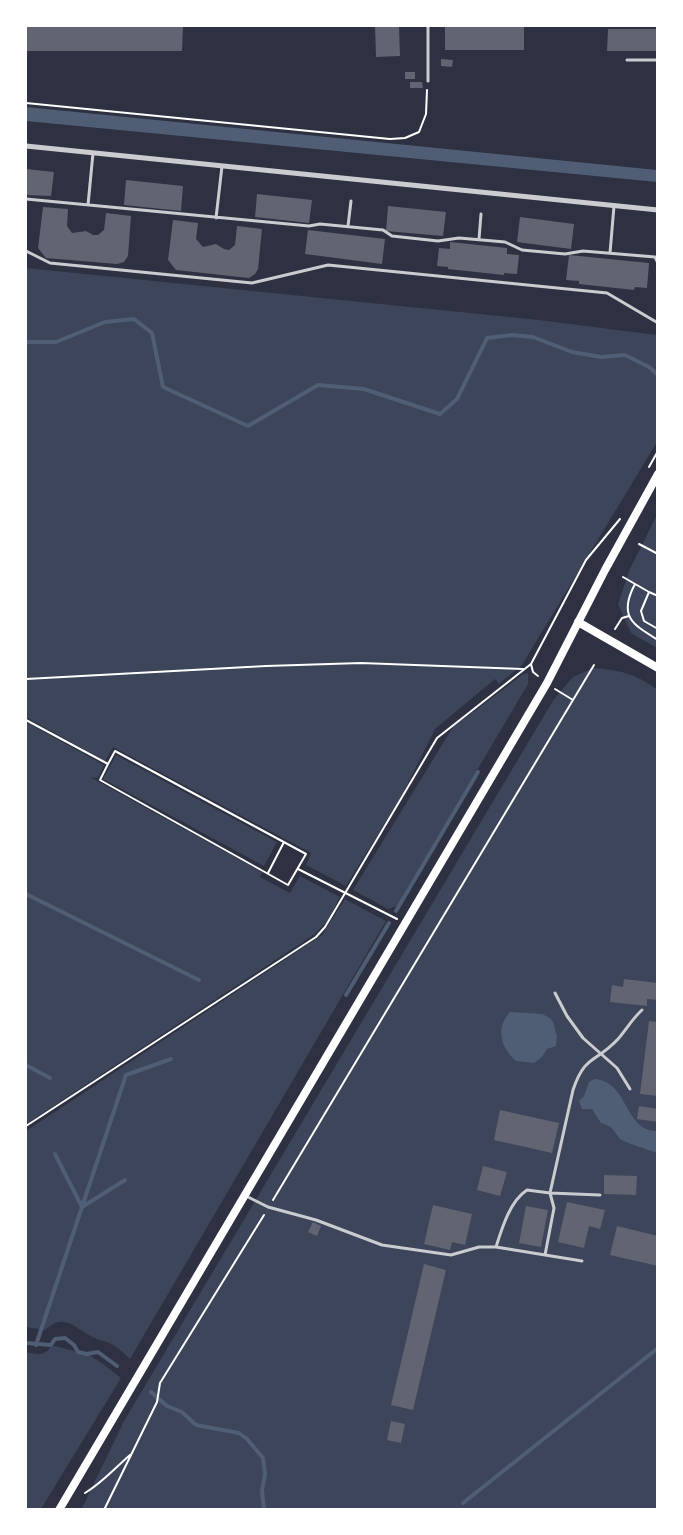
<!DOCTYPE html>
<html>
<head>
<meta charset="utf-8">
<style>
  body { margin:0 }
  #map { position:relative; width:683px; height:1535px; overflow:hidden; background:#2d3142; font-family:Overpass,sans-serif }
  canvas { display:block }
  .frame { position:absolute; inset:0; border:27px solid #fff; pointer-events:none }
</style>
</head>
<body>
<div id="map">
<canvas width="683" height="1535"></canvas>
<div class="frame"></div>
</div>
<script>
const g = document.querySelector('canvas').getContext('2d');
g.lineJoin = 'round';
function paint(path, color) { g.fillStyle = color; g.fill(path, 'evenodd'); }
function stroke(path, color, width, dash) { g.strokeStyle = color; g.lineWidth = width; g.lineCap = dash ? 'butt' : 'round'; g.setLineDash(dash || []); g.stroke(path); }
const green = new Path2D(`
  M26,268L539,320L657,335V442L522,665L499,684L495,679L435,729L402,795L346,886L306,865L311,853L113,747L105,761L26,717Z
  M657,515V648L631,633L618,604L629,571Z
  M593,668C620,670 636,674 658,690L657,1509L84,1510L82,1508L124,1421L554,699L573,677Z
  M528,673V684L397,906L388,909L353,890L456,722L464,719L522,675Z
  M26,722L104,765L98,778L90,777L262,872L260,877L290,893L300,876L340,897L328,920L315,934L26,1124Z
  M116,755L277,842L264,866L103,779Z
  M345,899L386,921L130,1359C124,1354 118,1347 111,1344C105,1341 98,1340 92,1337C74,1328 65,1312 45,1330L26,1327V1131L322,935Z
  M55,1346L89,1355L102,1363L121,1378L41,1509H26V1352C35,1354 45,1357 50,1347Z`);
const water = new Path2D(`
  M26,107L657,170V182L26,121Z
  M510,1012L542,1014L550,1018L553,1022L557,1037L556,1046L547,1049L542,1057L534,1063L516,1061C501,1048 495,1028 510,1012Z
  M595,1079C629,1082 624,1131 657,1131V1153L628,1143L620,1139L611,1127L601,1123L592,1109H582L579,1101L584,1096L589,1082Z`);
const stream = new Path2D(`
  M26,342H56L105,322L134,319L152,333L163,387L248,426L318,385L364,389L440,414L457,399L487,338L512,335L533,337L572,352L601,357L625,355L649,367L658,375
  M26,894L199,980
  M396,911L478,772
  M346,995L389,923
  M26,1065L50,1078
  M55,1154L82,1207L125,1180
  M26,1343L51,1345L55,1339L65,1338L74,1345L78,1352L87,1354L98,1352L117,1366
  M36,1345L126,1075L171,1059
  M151,1392L167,1406L182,1412L196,1425L239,1433L247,1439L263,1458L265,1474L262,1490L264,1510
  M463,1503L658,1348`);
const building = new Path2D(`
  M26,26H183L182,51H26Z
  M375,26H399L400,56L376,57Z
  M445,26H524V50H445Z
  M608,29H658V51H607Z
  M441,59L453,60L452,67L441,66Z
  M405,72H415V79H405Z
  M410,82H422L423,88H410Z
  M26,169L54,172L51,196L26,195Z
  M126,180L183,186L181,211L124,205Z
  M257,194L312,200L309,223L255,217Z
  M388,206L446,212L443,236L386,231Z
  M43,207L68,209L67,226L72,233L86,231L93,235H98L104,230L106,213L131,216L128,256L124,262L117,264L46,258L38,248Z
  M520,217L574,224L571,249L517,242Z
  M173,220L198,223L196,239L203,247L216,244L224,249L229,250L235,245L237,226L262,229L258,269L255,274L249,278L176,270L168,260Z
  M308,230L385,239L382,264L305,254Z
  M450,242L507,248V254L519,255L517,274L504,273V275L448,269V267L437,266L439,248L450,249Z
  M569,255L649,263L647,288L635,287L634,290L579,284V281L566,280Z
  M624,979L658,983V1000L647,999V1006L610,1002L612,985L623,987Z
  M649,1021L658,1022V1096L640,1094Z
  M639,1106L658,1109V1122L637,1119Z
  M500,1110L559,1123L552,1153L494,1140Z
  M483,1166L507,1172L500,1196L477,1190Z
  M604,1175L637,1176L636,1195L604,1194Z
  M567,1202L605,1210L600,1229L589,1226L584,1248L558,1242Z
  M433,1205L472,1214L465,1245L452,1242L450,1250L424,1244Z
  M526,1206L548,1210L541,1247L519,1243Z
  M313,1222L321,1226L317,1236L308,1232Z
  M617,1226L658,1236V1266L610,1255Z
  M424,1264L446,1270L413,1410L391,1405Z
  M391,1421L405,1424L401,1443L387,1440Z`);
const path = new Path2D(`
  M26,103L390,139L405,138L419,132L426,114L427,90
  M649,467L658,451
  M639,544L658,554
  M623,577L649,592L641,611L644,621L658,629
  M635,584C618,616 632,624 658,640
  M649,592L658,596
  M615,629L622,618L629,616
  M531,664L586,560L620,519
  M26,679L266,666L361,663L523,669
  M555,689L573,700
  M26,720L108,764L100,780L288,885L306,854L115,751L108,764
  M298,869L397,919
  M268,873L284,842
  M26,1126L316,937L325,927L437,738L531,664L533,672L538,676
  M273,1200L594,665
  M85,1493C102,1483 115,1468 130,1455
  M104,1510L157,1402L160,1383L264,1215`);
const service = new Path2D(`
  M627,60H658
  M428,81V26
  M26,199L309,226L320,224L383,230L392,236L438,241L459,238L505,242L522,250L565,254L583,251L655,257L658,263
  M88,205L93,153
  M216,218L222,166
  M348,226L351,201
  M479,239L481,214
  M26,251L50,263L252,283L328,265L607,293L658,323
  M610,253L614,206
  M555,993L567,1016L583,1038L617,1068L630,1089
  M246,1196L268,1207L316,1220L382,1245L451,1255L479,1247H496C502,1228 510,1201 527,1190L550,1193L600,1195
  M496,1247L582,1261
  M545,1255L554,1208L550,1193L573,1090C585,1054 596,1063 618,1039C626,1030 632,1019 642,1010`);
const minor = new Path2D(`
  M26,146L658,210`);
const secondary = new Path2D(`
  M578,622L658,668`);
const primary = new Path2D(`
  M59,1510L547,683L605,570L658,474`);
paint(green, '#3c4559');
paint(water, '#4f5d75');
stroke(stream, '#4f5d75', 4);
paint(building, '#626471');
stroke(path, '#fff', 2);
stroke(service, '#caccd0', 3);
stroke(minor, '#caccd0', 5);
stroke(secondary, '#fff', 8);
stroke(primary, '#fff', 8);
</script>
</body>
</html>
